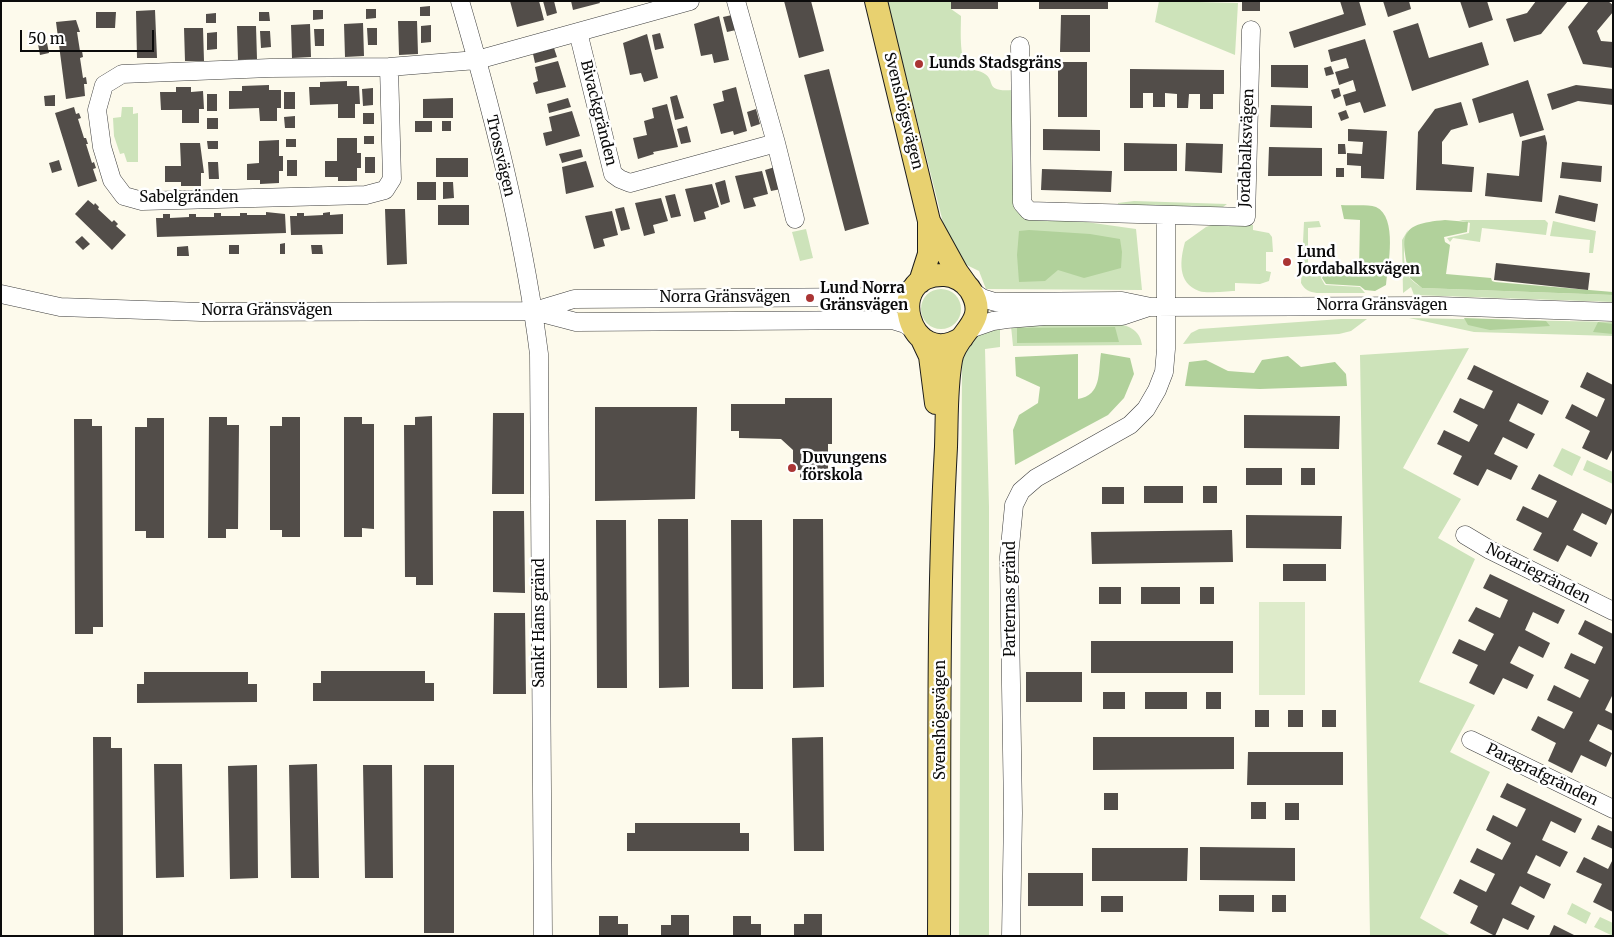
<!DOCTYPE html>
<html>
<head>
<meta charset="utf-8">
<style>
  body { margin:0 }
  #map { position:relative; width:1614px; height:937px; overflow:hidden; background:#fdfaec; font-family:Merriweather,serif }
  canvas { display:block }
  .frame { position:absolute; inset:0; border:2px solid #0b0b0b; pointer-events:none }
  .scale { position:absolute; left:20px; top:30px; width:134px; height:22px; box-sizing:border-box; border:2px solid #0b0b0b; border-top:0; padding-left:6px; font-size:15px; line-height:18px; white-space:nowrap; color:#0b0b0b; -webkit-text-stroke:4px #fff; paint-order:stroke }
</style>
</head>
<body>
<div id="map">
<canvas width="1614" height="937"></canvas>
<div class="frame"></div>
<div class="scale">50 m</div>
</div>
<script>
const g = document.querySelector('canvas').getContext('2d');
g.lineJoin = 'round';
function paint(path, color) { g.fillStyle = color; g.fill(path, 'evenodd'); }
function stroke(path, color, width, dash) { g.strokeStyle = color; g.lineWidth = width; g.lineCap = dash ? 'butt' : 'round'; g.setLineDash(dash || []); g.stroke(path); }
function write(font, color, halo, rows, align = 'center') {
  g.font = font + ' Merriweather,serif'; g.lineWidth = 5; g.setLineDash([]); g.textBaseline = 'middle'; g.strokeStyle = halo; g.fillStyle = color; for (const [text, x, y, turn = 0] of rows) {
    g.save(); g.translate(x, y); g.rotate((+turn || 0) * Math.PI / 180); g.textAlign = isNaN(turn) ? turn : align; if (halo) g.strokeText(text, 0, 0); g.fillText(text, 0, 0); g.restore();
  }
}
const green = new Path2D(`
  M887,1H951V9L961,16C961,28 959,58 967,66C972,71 980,70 985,74C996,81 984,92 1012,90L1014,209L1031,219L1086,222L1136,229L1142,290L986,289L979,271L952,258Z
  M1159,1L1238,3L1235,55L1155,22Z
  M122,107H133V114L138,113V162H127L124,153L120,154L114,136L113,118L121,117Z
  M1134,201L1227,204L1223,207L1118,206V203Z
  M1459,220H1545L1548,223L1546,235L1482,228L1480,242L1453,238L1450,242L1447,238L1469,233L1470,223Z
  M1319,221L1321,227L1308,228V271H1323L1321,278L1325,285L1360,287L1365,293H1317C1309,292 1305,290 1301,283L1304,222Z
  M1553,221L1596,231L1593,253H1589L1590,240L1550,236Z
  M1215,224L1253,225V230L1269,233L1272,237L1273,252H1266V271L1271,272L1269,281L1260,284L1235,283V291C1225,291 1208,294 1199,291C1177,283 1180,260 1185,242L1206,227Z
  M806,229L813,258L800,261L792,232Z
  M1408,230C1403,243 1402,265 1409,277C1412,281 1418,285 1422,288L1613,295V302L1414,295L1411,287L1403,293L1402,240Z
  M921 309a20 20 0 1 1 40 0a20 20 0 1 1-40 0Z
  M1409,318L1613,322V336L1474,332Z
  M1341,319H1367L1351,331L1339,334L1183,344L1191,333L1199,329Z
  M985,323V333L1000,328V347L985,349L989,507V936H959L962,364L959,358Z
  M1113,323C1127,325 1140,329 1142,345L1013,346L1011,326Z
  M1469,348L1403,468L1461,499L1438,538L1475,559L1419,682L1475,705L1450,752L1490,772L1420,918L1451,936H1370L1360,355Z
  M1562,448L1581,457L1572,476L1553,466Z
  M1587,460L1613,472V484L1583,470Z
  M1572,903L1591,913L1586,924L1567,914Z
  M1600,917L1613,923V936L1594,927Z`);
const forest = new Path2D(`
  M1341,205C1351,206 1367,204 1376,207C1398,217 1388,266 1386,285L1375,291L1365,290L1360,286L1326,284L1322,278L1326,270L1359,271L1360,220L1344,219Z
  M1445,220L1468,222L1467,232L1444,237L1445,242L1450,245L1446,274L1491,278L1492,281L1495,282L1613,292V295L1422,288L1410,278C1401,236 1397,224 1445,220Z
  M1029,230L1090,234L1120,239L1122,252L1121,268L1084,278L1058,270L1045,281L1019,282L1017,255L1019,231Z
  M1464,318L1546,321L1550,326L1490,330L1468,325Z
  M1598,322L1613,324V334L1593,332Z
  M1115,327L1119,342L1017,343V328Z
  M1101,353L1130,358L1134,374L1124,398L1108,415L1015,465L1013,430L1019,415L1038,403L1040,387L1016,376L1015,357L1078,354V399C1102,395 1098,373 1101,353Z
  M1288,356L1301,367L1335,362L1346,374L1347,386L1260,389L1185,386L1189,362L1206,360L1228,371L1254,373L1262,360Z`);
const pitch = new Path2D(`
  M1259,602H1305V695H1259Z`);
const building = new Path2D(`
  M510,1H539L544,20L517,27Z
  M543,1H554L557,13L547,16Z
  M571,1H599L600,3L573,10Z
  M784,1H811L824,51L799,58Z
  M951,1H998V9H951Z
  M1039,1H1108V9H1039Z
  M1242,1H1260V11H1242Z
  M1340,1H1359L1366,25L1294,48L1289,32L1344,14Z
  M1383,1H1409L1411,9L1388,17Z
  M1460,1H1487L1493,20L1469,28Z
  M1536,1H1568L1541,34L1514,42L1506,19L1527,13Z
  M1589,1H1608L1613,5V12L1597,31L1601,41L1613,42V68L1583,64L1568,27Z
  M430,6V16H420V7Z
  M366,9H376V18L366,19Z
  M155,10L157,58H137L136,11Z
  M313,10H323V19L313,20Z
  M96,12H116L115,28H96Z
  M259,12H269L270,21H259Z
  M216,13V23H206V14Z
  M732,15L736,30L727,32L723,17Z
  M1061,15H1090V52H1060Z
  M719,16L729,60L714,63L712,54L701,56L694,24Z
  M76,20L80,32H77L80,51H82L83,57L80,58L83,78L86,77L87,84H84L85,96L66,99L56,22Z
  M398,21H417L418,54L399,55Z
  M363,23L364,56L345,57L344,24Z
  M1418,23L1429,58L1482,42L1489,65L1412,91L1393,31Z
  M310,24L311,57L292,58L291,25Z
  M431,25V42L421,43V26Z
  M237,26H256L257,59L238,60Z
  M184,28H203L204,61H185Z
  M367,28H377V45H368Z
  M314,29H324V46H315Z
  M260,31H270L271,47L261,48Z
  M217,32V49L207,50V33Z
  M660,33L664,48L655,50L652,35Z
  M647,34L658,78L644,82L641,73L630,75L623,43Z
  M1365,39L1386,106L1364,113L1360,102L1346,106L1343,95L1356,91L1353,80L1339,85L1335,72L1349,68L1346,58L1331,62L1328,50Z
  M47,43L49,53L40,55L38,44Z
  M554,48L557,57L535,63L533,54Z
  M558,61L566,87L536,94L533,83L538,81L535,67Z
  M1058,62H1087V117H1058Z
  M1271,65H1308V88L1271,87Z
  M1331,66L1334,74L1326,76L1324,68Z
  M829,69L869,224L845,231L804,75Z
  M1130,69L1224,70V94H1213V109H1200V94H1189L1188,108H1177V94L1165,93V107H1153V93H1143V108H1130Z
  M1528,80L1544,130L1520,137L1513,113L1479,123L1472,99Z
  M347,81V86H359L360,104H355V118H338V104L310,105L309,87H320V82Z
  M269,85V90H281V108H277V121H260L259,108L229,109V91H242V86Z
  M1576,85L1613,89V105L1578,101L1552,110L1547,94Z
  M176,87H191V92L203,91L204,109H199V123H182V110H161L160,92H176Z
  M736,87L747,131L734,135L733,131L721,134L713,104L724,101L722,91Z
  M373,88V105L363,106L362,89Z
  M1339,88L1341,96L1334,99L1331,90Z
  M284,92H295V109H284Z
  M207,94H217V111H207Z
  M55,95V106H45L44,96Z
  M677,95L684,118L675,120L670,97Z
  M453,98V118H423V99Z
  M568,98L571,107L549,113L547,104Z
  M1461,102L1468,125L1451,130L1442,142V164L1474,167L1472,192L1416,190L1418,132L1435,109Z
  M667,104L678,147L653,152L654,154L638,159L633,138L647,135L644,121L654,118L652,108Z
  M1271,105L1312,106V128L1270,127Z
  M74,107L76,114L79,113L81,118L78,119L84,138H86L88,144H86L92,163L94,162L96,168L93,169L97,181L78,187L55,113Z
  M756,109L760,124L751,127L747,112Z
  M1346,110L1349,118L1341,121L1338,113Z
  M572,111L580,136L546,146L543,133L552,131L549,117Z
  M363,113H374V124H363Z
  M295,116V128H285L284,117Z
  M207,118H218V129H207Z
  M415,121H432V132H415Z
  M442,121H451V131H442Z
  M687,126L691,142L681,144L677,129Z
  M1043,129L1100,130V151L1043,150Z
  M1348,129L1387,131L1384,179L1361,178V166L1347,165V153L1362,154L1363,142L1348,141Z
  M1545,135L1547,143L1542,202L1485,196L1487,173L1519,176L1522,141Z
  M364,136H374V144H364Z
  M337,138H357V153H361V168H357V181H338V177H325V161H337Z
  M286,139H296V147H286Z
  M279,140V156H283V171H279V183L260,184V180H247V164L259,163V141Z
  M207,141H218V149H208Z
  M180,143H200L204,173H201V186H181V182H165V166H181Z
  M1124,143L1177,144V171H1124Z
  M1186,143L1223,144L1222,173L1185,171Z
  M1338,144H1345L1346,154H1338Z
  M1269,147L1322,148V176H1268Z
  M581,149L583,157L562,163L559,154Z
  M365,157H375V173H365Z
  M436,158H468V177H436Z
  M59,160L62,170L52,173L49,163Z
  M287,160H297V176H287Z
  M586,161L594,187L566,194L562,167Z
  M208,162H218L219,179H209Z
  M1562,162L1602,166L1601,182L1560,178Z
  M775,167L781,189L771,191L765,170Z
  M1336,168H1344V177H1336Z
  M1042,169L1112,171L1111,192L1041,190Z
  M762,171L768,194L753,198L756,206L744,209L735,176Z
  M725,180L730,202L721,205L715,183Z
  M417,182H436V200H417Z
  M443,182H453L454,198L443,199Z
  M712,184L719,207L704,212L706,219L694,222L685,189Z
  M675,194L681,216L671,218L665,196Z
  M1559,195L1598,204L1595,222L1555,213Z
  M661,198L668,221L653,225L655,233L644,236L635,203Z
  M88,200L94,205L95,203L99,207L98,209L112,222L114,220L118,224L116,226L126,235L112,250L75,214Z
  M438,205H469V225H438Z
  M624,207L630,229L621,231L615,209Z
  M385,209H405L407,264L387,265Z
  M612,211L618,235L603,239L605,246L594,249L585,216Z
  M266,212L285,214L286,233L157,237L156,218H163V214H170V218L189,217V214H196V217H214V213H221V216H240V213H247V215H266Z
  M330,212V215L343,214V234L291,235L290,216H297V213H304V216L323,215V213Z
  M82,236L90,244L83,250L75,242Z
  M285,243V254H280V244Z
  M229,245H239V254H229Z
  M311,245H322L323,254H312Z
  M188,246L189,256H177V247Z
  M1496,263L1590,273L1588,290L1494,280Z
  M1474,365L1549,401L1542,415L1518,403L1509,421L1535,434L1527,449L1503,437L1494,454L1518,466L1511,480L1487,469L1478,486L1453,474L1462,456L1437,444L1444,430L1469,442L1478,425L1453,412L1460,398L1484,409L1493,391L1467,379Z
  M1587,372L1613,385V448L1607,460L1582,448L1590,431L1565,418L1572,404L1597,417L1605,399L1580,387Z
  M785,398H832V444H828V480H800V470H793V450L781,439L739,438V431H731V404H785Z
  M595,407H697L695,499L595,501Z
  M493,413H524V494H492Z
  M1244,415L1340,416L1339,449L1244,448Z
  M432,416L433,585H416V577H405L404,425H415V417Z
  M209,417H227V425H239L238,529H226V538H208Z
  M282,417H300V537H282V530H270V426H282Z
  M344,417H362V424H374V529L362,528V537H344Z
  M147,418H164V538H146V531H135V427H147Z
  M74,419H92V426H102L103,627H93V634H75Z
  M1246,468H1282V485H1246Z
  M1301,468H1315V485H1301Z
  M1539,474L1613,510L1606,525L1582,513L1573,530L1598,543L1591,557L1567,545L1558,562L1533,550L1542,533L1516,520L1523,506L1548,518L1557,501L1531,489Z
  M1144,486H1183V503H1144Z
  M1203,486H1217V503H1203Z
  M1102,487H1124V504H1102Z
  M493,511H524L525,593L493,592Z
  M1246,515L1342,516L1341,549L1246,548Z
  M658,519H688L689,687L659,688Z
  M793,519H823L824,687L793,688Z
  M596,520H626L627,688H597Z
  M731,520H762L763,689H732Z
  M1232,530L1233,562L1092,564L1091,532Z
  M1283,564H1326V581H1283Z
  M1490,574L1565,610L1558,624L1533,612L1525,630L1550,643L1543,658L1519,646L1510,663L1534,675L1527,689L1503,678L1494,695L1469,683L1478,665L1452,653L1459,639L1485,651L1494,634L1468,621L1476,607L1500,618L1508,600L1483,588Z
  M1099,587H1121V604H1099Z
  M1141,587H1180V604H1141Z
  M1200,587H1214V604H1200Z
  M494,613H525L526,694H493Z
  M1585,620L1613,634V694L1605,710L1613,714V731L1598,724L1589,741L1612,753L1606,767L1581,755L1572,773L1548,761L1556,743L1531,730L1538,716L1564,729L1573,712L1547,700L1554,685L1580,698L1589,680L1564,668L1571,653L1595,664L1603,647L1578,634Z
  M1091,641H1233V673H1091Z
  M321,671H425V683H434V701H313V683H321Z
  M144,672H248V684H257V702L137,703V684H144Z
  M1026,672H1082V702H1026Z
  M1103,692H1125V709H1103Z
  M1145,692H1187V709H1145Z
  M1206,692H1221V709H1206Z
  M1255,710H1269V727H1255Z
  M1288,710H1303V727H1288Z
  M1322,710H1336V727H1322Z
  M93,737H111V748H122L123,936H94Z
  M823,737L824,851H794L792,738Z
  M1093,737H1234V769L1093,770Z
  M1248,752H1343V785H1247Z
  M154,764H182L184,877L156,878Z
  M317,764L319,878H291L289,765Z
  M257,765L258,878L230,879L228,766Z
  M363,765H392L393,878H365Z
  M424,765H454V933H424Z
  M1507,783L1582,819L1575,833L1551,821L1542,840L1568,852L1560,867L1536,855L1527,873L1551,884L1544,899L1520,886L1511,904L1535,916L1528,930L1503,918L1495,936L1470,923L1478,906L1453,893L1460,879L1486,892L1495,874L1470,862L1477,848L1502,860L1511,843L1486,830L1493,815L1517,827L1526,809L1500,797Z
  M1104,793H1118V810H1104Z
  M1251,802H1266V819H1251Z
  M1285,803H1299V820H1285Z
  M635,823H740V833H749V851H627V833H635Z
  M1598,825L1613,832V849L1591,839Z
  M1200,847L1295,848V881L1200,880Z
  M1092,848H1188L1187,881H1092Z
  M1584,857L1608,869L1613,859V912L1593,902L1602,884L1576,872Z
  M1028,873H1083V906H1028Z
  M1219,895H1254V912L1219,911Z
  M1272,895H1286V912H1272Z
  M1101,896H1123V912H1101Z
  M804,914H822V936H794V924H804Z
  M671,915H689V936H661V925H671Z
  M599,916H618V924H628V936H599Z
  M733,916H751V924H761V936H733Z
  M1554,925L1576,936H1549Z`);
const minor = new Path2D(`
  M460,1C494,116 524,235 539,354L543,936
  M578,32L613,174L620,179L630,183L776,143L736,1
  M1020,46L1022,196V203L1029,211L1246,217L1251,30
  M389,67L392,179L385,190L366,195L142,201L124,196L112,180L102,147L97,110L104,85L122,74L270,68L389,67L477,60L690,1
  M776,143L795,219
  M970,290L982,298L995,302L1122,301L1151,307L1438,306L1613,312
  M1,294L60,307L201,312L534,311L576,322L892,320L905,324L913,329
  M534,311L574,299L877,297L901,294L916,286
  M970,329L993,321L1007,319L1045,316H1122L1149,307
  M1465,535L1490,550L1613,611
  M1471,740L1613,809
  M1011,936L1013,813L1009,557L1014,505L1021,491L1036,478L1130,425L1146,409L1157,390L1164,372L1166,349V215`);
const major = new Path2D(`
  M876,1L929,221V254L920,282
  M930,223L957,272L967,286
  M921,337L930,356L936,403
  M939,936C940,773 937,609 946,447C947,418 946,388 951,360C955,333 990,323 971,291C966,282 954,275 944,275C882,273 909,372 962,338`);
const markers = [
  [919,64,5,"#aa3534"],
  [1287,262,5,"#aa3534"],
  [810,298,5,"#aa3534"],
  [792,468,5,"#aa3534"]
];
const poiNames = [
  ["Lunds Stadsgräns",929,64],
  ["Lund",1297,253],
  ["Jordabalksvägen",1297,270],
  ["Lund Norra",820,289],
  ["Gränsvägen",820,306],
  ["Duvungens",802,459],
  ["förskola",802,476]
];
const streetNames = [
  ["Svenshögsvägen",903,111,76],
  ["Bivackgränden",598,113,76],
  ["Jordabalksvägen",1247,148,-88],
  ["Trossvägen",500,156,77],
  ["Sabelgränden",189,198],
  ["Norra Gränsvägen",725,298],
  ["Norra Gränsvägen",1382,306],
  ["Norra Gränsvägen",267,311],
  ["Notariegränden",1538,574,27],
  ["Parternas gränd",1011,599,-90],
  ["Sankt Hans gränd",540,623,-90],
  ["Svenshögsvägen",941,720,-90],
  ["Paragrafgränden",1542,775,26]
];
paint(green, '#cde3ba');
paint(forest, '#b1d19b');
paint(pitch, '#deebca');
paint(building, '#524d49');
stroke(minor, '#3e3e3e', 19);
stroke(major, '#1c1c1c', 24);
stroke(minor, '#fff', 18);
stroke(major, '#e8d170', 22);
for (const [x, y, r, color] of markers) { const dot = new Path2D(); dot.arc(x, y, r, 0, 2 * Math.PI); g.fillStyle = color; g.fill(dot); stroke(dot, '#fff', 2); }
write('bold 15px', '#0b0b0b', '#fff', poiNames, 'left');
write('15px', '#0b0b0b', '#fff', streetNames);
</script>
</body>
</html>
